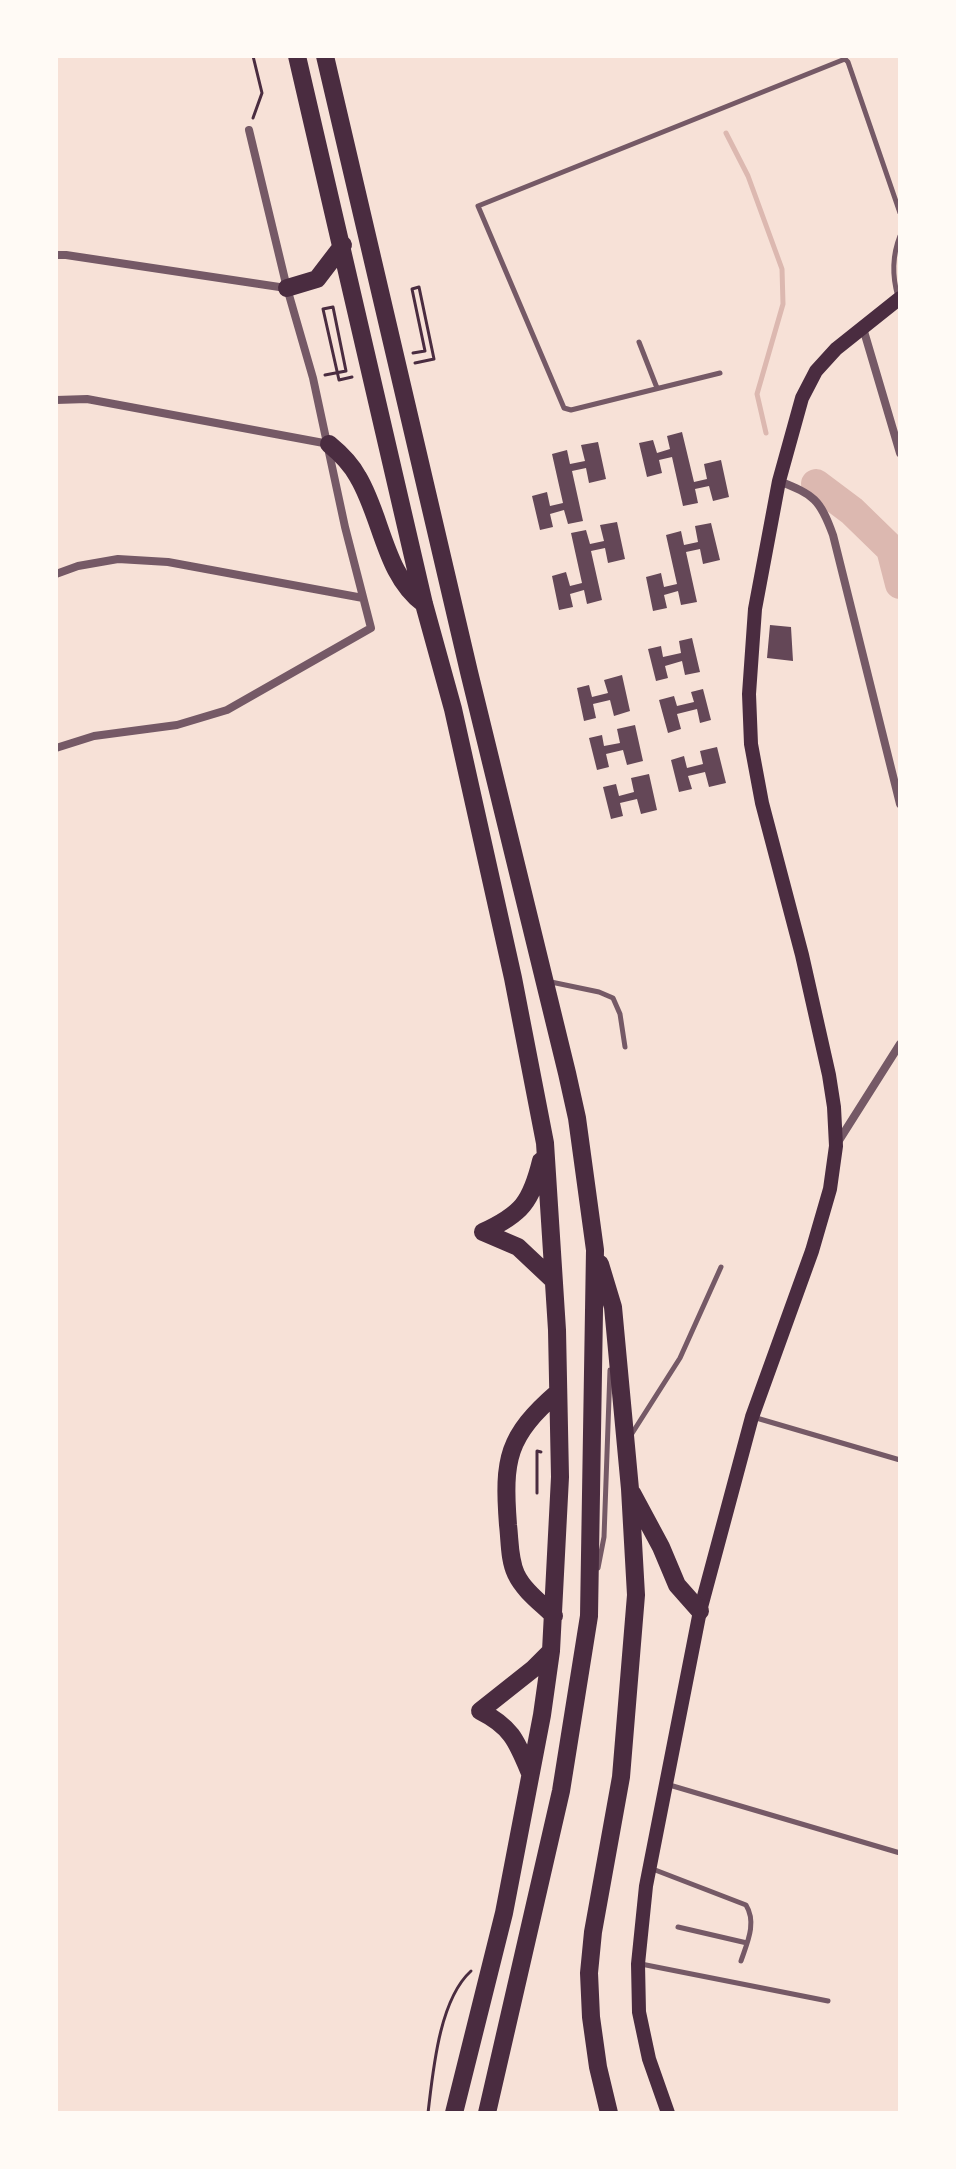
<!DOCTYPE html>
<html>
<head>
<meta charset="utf-8">
<style>
  body { margin:0 }
  #map { position:relative; width:956px; height:2169px; overflow:hidden; background:#f7e1d7; font-family:Poppins,sans-serif }
  canvas { display:block }
  .frame { position:absolute; inset:0; border:58px solid #fffaf5; pointer-events:none }
</style>
</head>
<body>
<div id="map">
<canvas width="956" height="2169"></canvas>
<div class="frame"></div>
</div>
<script>
const g = document.querySelector('canvas').getContext('2d');
g.lineJoin = 'round';
function stroke(path, color, width, dash) { g.strokeStyle = color; g.lineWidth = width; g.lineCap = dash ? 'butt' : 'round'; g.setLineDash(dash || []); g.stroke(path); }
function paint(path, color) { g.fillStyle = color; g.fill(path, 'evenodd'); }
const stream = new Path2D(`
  M726,133L748,176L782,269L783,304L757,394L766,433`);
const river = new Path2D(`
  M816,484L852,511L891,549L900,584`);
const building = new Path2D(`
  M682,432L694,482L707,479L704,464L721,460L729,497L713,501L709,486L695,489L698,503L683,506L672,457L659,460L662,473L647,477L639,443L653,440L657,453L670,449L667,436Z
  M598,442L606,479L589,483L586,468L572,471L583,521L568,524L564,510L550,514L553,527L540,530L532,496L547,492L550,506L563,503L552,454L567,450L570,464L585,461L581,445Z
  M617,522L625,559L608,563L605,548L591,551L602,600L587,604L584,590L570,594L573,607L559,610L552,576L566,572L570,586L582,583L571,533L586,530L590,544L604,541L600,525Z
  M711,523L720,560L703,564L700,549L686,552L697,602L681,605L678,591L664,595L667,608L653,611L646,577L661,573L664,587L677,584L666,535L681,531L684,545L698,542L695,526Z
  M770,625L791,627L793,661L767,658Z
  M692,638L700,672L685,675L682,661L665,666L668,678L656,681L648,649L661,646L663,657L681,653L679,641Z
  M622,675L630,711L614,716L610,700L593,704L596,718L584,721L577,688L589,685L592,697L608,693L604,680Z
  M703,689L711,720L700,723L697,709L677,714L681,729L668,733L659,700L674,696L677,706L694,702L691,692Z
  M635,725L643,761L627,765L623,750L606,754L609,767L597,770L589,738L602,735L604,746L620,743L617,729Z
  M717,747L726,783L709,787L705,772L688,776L692,789L679,792L671,760L684,756L687,768L703,764L700,751Z
  M649,774L657,810L641,814L637,799L620,803L623,816L611,819L603,787L616,784L619,796L634,792L631,778Z`);
const path = new Path2D(`
  M253,56L262,93L253,118
  M413,353L425,351L412,289L419,287L434,359L415,363
  M325,375L346,371L333,307L323,309L339,380L352,377
  M537,1493V1451L541,1452
  M428,2113C433,2071 439,2000 471,1971`);
const service = new Path2D(`
  M898,297C892,276 892,256 900,236
  M639,342L657,388
  M720,373L571,410L564,408L478,206L845,59L848,62L900,213
  M551,982L599,992L613,998L620,1014L625,1047
  M753,1417L900,1460
  M631,1435L680,1358L721,1267
  M598,1568L604,1537L610,1370
  M666,1784L900,1853
  M650,1868L746,1905C757,1923 747,1943 741,1961
  M678,1927L747,1943
  M641,1964L828,2001`);
const minor = new Path2D(`
  M56,255H66L286,288
  M863,328L900,453
  M56,400L87,399L329,444
  M779,481C814,495 820,499 833,535L900,804
  M56,574L78,566L118,559L168,562L363,598
  M56,748L94,736L177,725L227,710L371,628L345,527L313,378L287,288L249,130
  M838,1142L900,1044`);
const secondary = new Path2D(`
  M668,2113L649,2059L639,2012L638,1964L646,1886L700,1611L752,1417L812,1251L830,1189L836,1146L834,1107L829,1075L802,955L762,803L751,744L749,694L755,609L779,481L802,398L816,371L836,349L900,298`);
const motorway = new Path2D(`
  M297,56L424,604L453,709L513,978L545,1143L557,1330L560,1477L551,1651L542,1715L504,1913L454,2113
  M325,56L469,672L567,1073L577,1118L595,1250L589,1616L561,1791L487,2113
  M287,288L317,279L343,245
  M329,444C340,453 351,464 358,477C382,517 385,576 424,604
  M483,1232C522,1214 531,1202 541,1161
  M483,1232L518,1247L552,1279
  M600,1264L613,1307L630,1489L636,1595L621,1777L593,1932L589,1973L591,2017L598,2067L609,2113
  M632,1493L661,1547L677,1585L700,1611
  M554,1616C541,1603 524,1591 516,1574C509,1559 510,1541 508,1525C503,1459 507,1436 558,1392
  M530,1773C517,1742 512,1727 480,1711L533,1669L551,1651`);
stroke(stream, '#dcb8b0', 5);
stroke(river, '#dcb8b0', 30);
paint(building, '#644757');
stroke(path, '#4a2c40', 3);
stroke(service, '#755966', 5);
stroke(minor, '#755966', 8);
stroke(secondary, '#4a2c40', 14);
stroke(motorway, '#4a2c40', 18);
</script>
</body>
</html>
